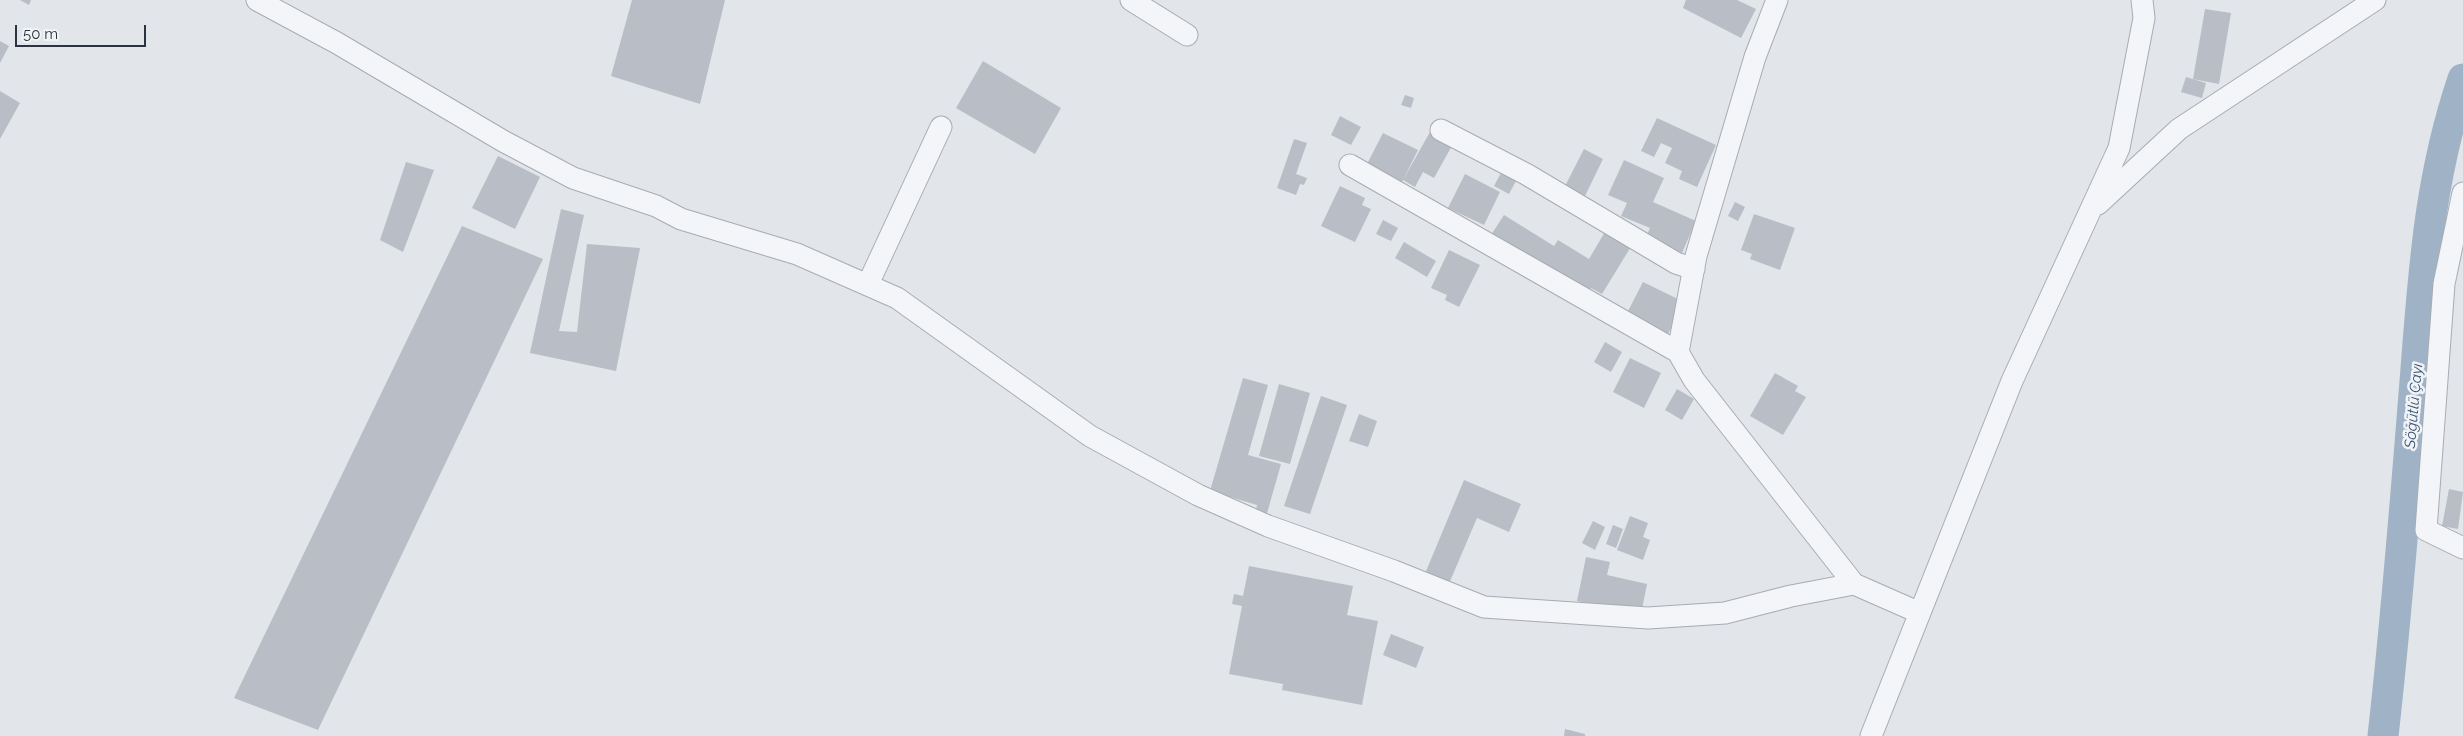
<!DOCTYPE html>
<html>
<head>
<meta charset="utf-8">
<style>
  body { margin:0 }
  #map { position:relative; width:2463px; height:736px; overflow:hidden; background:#e2e5e9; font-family:Raleway,sans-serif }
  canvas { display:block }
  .scale { position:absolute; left:15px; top:25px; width:131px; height:22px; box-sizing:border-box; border:2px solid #2b3340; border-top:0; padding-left:6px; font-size:15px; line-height:18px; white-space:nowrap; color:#2b3340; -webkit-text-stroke:4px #f1f4f7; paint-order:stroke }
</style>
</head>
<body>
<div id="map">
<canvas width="2463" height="736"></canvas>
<div class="scale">50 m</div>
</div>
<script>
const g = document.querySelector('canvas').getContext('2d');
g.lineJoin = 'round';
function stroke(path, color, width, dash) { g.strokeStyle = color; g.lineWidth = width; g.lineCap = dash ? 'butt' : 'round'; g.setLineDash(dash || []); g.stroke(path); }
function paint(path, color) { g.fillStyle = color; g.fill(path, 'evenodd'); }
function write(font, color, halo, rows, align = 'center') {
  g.font = font + ' Raleway,sans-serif'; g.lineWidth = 5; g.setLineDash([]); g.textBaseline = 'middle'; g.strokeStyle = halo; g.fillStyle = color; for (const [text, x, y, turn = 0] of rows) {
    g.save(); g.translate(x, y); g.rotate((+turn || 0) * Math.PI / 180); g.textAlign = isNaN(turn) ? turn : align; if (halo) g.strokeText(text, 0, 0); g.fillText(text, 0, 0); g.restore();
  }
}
const river = new Path2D(`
  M2383,736C2396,622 2405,508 2414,394C2423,283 2427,185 2463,79`);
const building = new Path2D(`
  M20,0H31L29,5Z
  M632,0H725L700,104L611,76Z
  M1686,0H1737L1756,9L1741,38L1683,8Z
  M2205,9L2231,13L2219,84L2193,79Z
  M0,41L9,46L0,63Z
  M983,61L1061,108L1035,154L956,108Z
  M2186,77L2206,83L2202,98L2181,92Z
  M0,91L20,103L0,139Z
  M1405,95L1414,98L1411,108L1401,105Z
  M1340,116L1361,127L1351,145L1331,135Z
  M1657,118L1716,145L1697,187L1679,179L1682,171L1665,163L1672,148L1661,143L1654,157L1641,151Z
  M1430,132L1453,144L1434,178L1423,172L1415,187L1403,180Z
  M1383,133L1418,150L1402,182L1367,164Z
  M1294,139L1307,143L1296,174L1307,178L1304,185L1300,184L1296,195L1277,188Z
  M1584,149L1603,159L1583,200L1563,190Z
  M498,156L540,177L515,229L472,208Z
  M1624,160L1664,178L1653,202L1696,221L1682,253L1646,237L1650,228L1621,216L1627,203L1608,195Z
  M406,162L434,170L403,252L380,240Z
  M1503,169L1518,177L1509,194L1494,186Z
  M1465,174L1500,192L1484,225L1448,208Z
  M1340,186L1365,198L1362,205L1371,209L1355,242L1321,226Z
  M1735,202L1745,207L1738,221L1728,216Z
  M561,209L584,215L559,331L577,332L587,244L640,248L616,371L530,353Z
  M1754,214L1795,228L1780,270L1750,259L1752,254L1741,250Z
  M1504,215L1554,246L1558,240L1589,259L1606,230L1632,245L1602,294L1591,288L1588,294L1491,235Z
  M1383,220L1398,228L1391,241L1376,234Z
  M462,226L543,259L318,730L234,698Z
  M1404,242L1436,261L1427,277L1395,258Z
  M1449,250L1480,265L1459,307L1445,300L1447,295L1431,288Z
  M1643,282L1684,302L1667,336L1626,315Z
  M1605,342L1622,352L1611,372L1594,362Z
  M1630,358L1661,373L1644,408L1613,392Z
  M1775,373L1798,386L1795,391L1806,397L1783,435L1750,416Z
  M1243,378L1268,385L1248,455L1281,464L1266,517L1255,514L1257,505L1210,491Z
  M1279,384L1310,393L1290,464L1259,456Z
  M1677,389L1694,399L1682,420L1665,410Z
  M1321,396L1347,405L1310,514L1284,506Z
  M1359,414L1377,421L1368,447L1349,441Z
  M1464,480L1521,504L1509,532L1477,518L1448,586L1424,576Z
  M2449,489L2463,492L2458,529L2442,526Z
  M1630,516L1648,523L1643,537L1650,540L1643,560L1617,550Z
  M1593,521L1605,527L1595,550L1582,543Z
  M1613,525L1623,529L1616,548L1606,544Z
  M1586,557L1610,562L1607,575L1647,584L1641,614L1577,601Z
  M1249,566L1353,586L1347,615L1378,621L1362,705L1282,690L1283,684L1229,674L1242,606L1232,604L1234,594L1243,596Z
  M1391,634L1424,647L1416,668L1383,655Z
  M1565,729L1585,734V736H1564Z`);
const minor = new Path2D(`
  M257,0L337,43L503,141L573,178L656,206L681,219L797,254L897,298L1090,436L1198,495L1268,526L1394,571L1484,607L1648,618L1725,613L1791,596L1854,584L1920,613
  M1131,0L1187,35
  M1441,130L1526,174L1676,263L1694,269
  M1350,165L1678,352L1694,380L1854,584
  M2463,193L2444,284L2426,530L2463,548
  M2098,204L2179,129L2375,0
  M868,284L941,127
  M1678,352L1696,256L1755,57L1777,0
  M1871,736L2012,381L2119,148L2144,18L2142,0`);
const waterNames = [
  ["Söğütlü Çayı",2414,406,-85]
];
stroke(river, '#a0b3c6', 31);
paint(building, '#b9bec6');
stroke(minor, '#a7acb3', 23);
stroke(minor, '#f4f5f8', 21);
write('italic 15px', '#385271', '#f1f4f7', waterNames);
</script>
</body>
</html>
